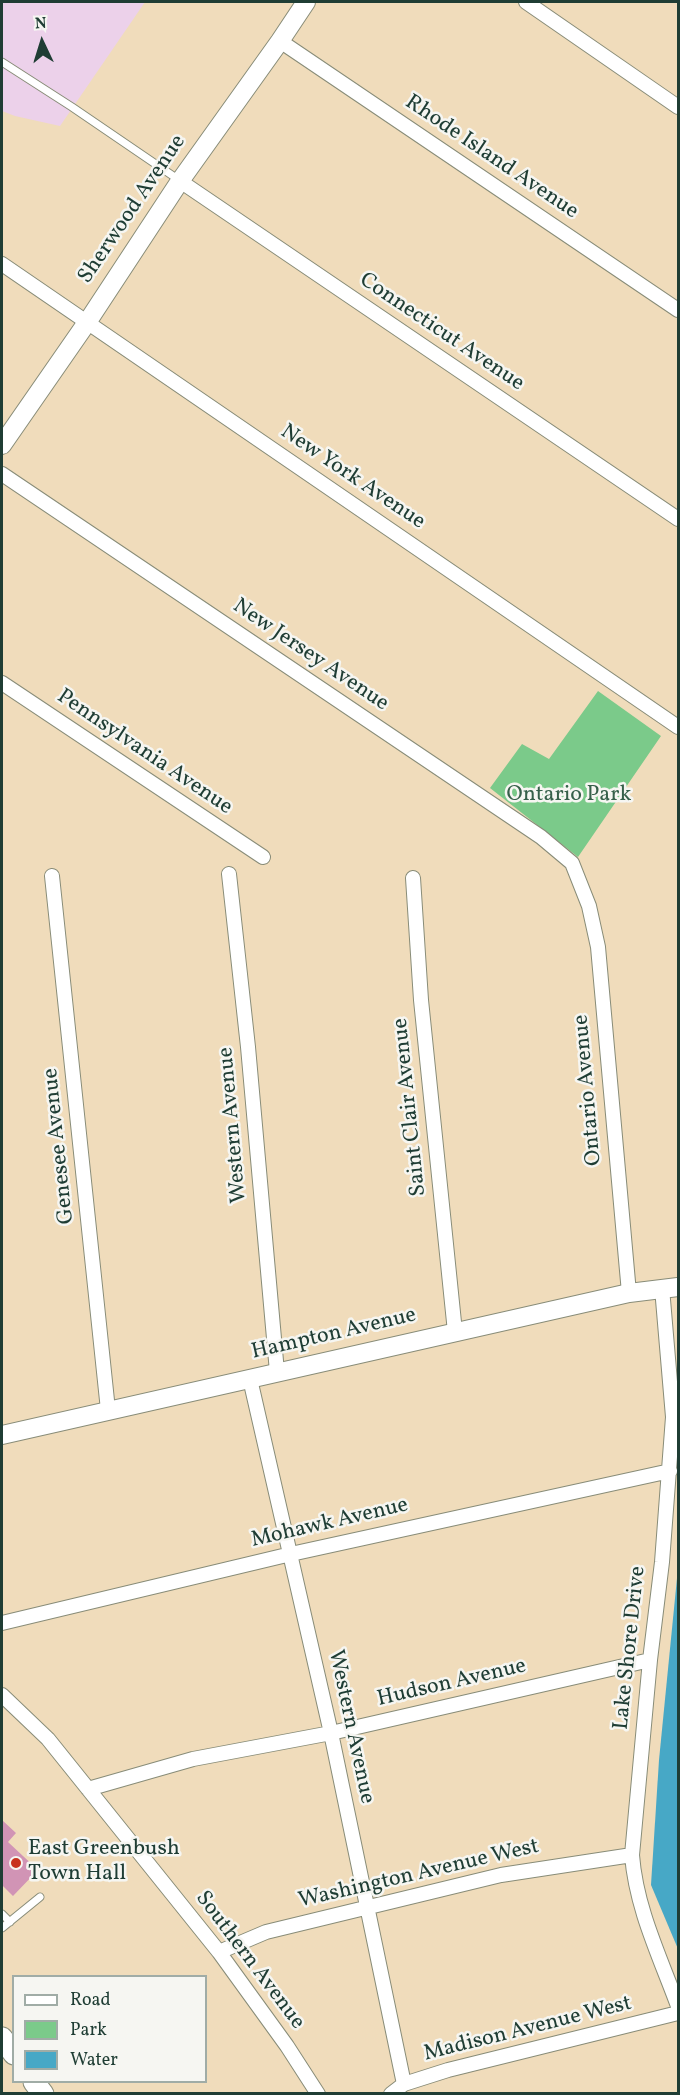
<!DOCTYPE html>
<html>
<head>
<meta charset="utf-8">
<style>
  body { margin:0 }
  #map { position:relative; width:680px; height:2095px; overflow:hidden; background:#f0dcbb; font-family:Vollkorn,serif }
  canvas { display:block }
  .frame { position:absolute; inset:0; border:3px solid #1f3d34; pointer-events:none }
  .legend { position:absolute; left:12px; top:1975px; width:195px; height:108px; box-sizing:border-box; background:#f6f6f2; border:2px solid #a0aca6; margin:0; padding:8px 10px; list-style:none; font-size:18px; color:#1f3d34 }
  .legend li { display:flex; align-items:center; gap:12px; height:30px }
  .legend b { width:30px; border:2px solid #a0aca6 }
  .north { position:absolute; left:12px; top:12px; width:60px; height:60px; -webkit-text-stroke:4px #f6f6f2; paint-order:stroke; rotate:356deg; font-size:16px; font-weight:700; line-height:24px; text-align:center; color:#1f3d34 }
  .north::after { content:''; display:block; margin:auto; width:21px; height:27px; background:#1f3d34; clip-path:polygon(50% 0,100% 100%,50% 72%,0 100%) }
</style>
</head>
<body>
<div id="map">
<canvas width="680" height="2095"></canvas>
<div class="frame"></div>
<ul class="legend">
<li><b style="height:8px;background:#fff"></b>Road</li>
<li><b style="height:16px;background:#7bca8a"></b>Park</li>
<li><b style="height:16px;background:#47a8c6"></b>Water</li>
</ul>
<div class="north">N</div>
</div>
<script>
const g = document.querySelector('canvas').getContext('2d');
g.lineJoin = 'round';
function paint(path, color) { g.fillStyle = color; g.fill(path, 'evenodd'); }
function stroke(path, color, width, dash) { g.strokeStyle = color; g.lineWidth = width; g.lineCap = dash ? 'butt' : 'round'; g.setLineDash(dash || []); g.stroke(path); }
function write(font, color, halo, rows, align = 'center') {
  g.font = font + ' Vollkorn,serif'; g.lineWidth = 5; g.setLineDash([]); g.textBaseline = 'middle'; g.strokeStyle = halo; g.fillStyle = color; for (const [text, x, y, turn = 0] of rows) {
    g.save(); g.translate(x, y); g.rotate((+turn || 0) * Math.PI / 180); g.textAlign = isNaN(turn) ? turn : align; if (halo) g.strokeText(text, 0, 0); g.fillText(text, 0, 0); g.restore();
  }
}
const built = new Path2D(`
  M2,2H145L60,126L15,116L2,111Z`);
const green = new Path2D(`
  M598,691L661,736L578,857L490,788L522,744L549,759Z`);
const water = new Path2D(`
  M678,1568V1949L651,1885L659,1760Z`);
const building = new Path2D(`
  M2,1820L16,1833L8,1842L38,1870L13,1896L2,1885Z`);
const lane = new Path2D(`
  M2,62L72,107L179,180
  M2,1914L10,1922
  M2,1928L40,1897`);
const street = new Path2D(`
  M526,2L678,107
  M280,41L678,310
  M180,181L678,519
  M2,264L678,727
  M2,474L541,837L572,863L589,906L598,947L629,1293
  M2,683L263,857
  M229,874L248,1047L277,1372
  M52,876L108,1410
  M413,878L421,1000L455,1332
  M662,1288L673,1417L662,1562L650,1660L632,1855C636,1908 660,1957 678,2006
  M250,1379L331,1733L404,2084
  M2,1623L291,1554L670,1471
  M2,1695L48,1739L219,1952L287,2046L318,2094
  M88,1789L193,1759L331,1733L650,1660
  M219,1952L266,1932L501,1875L632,1855
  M391,2094L404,2084L448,2070L678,2013`);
const secondary = new Path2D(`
  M2,445L88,321L180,181L280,41L306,2
  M2,1435L629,1293L678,1287`);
const primary = new Path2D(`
  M2,2038L14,2054
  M34,2082L43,2094`);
const markers = [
  [16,1863,6,"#c8321e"]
];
const streetNames = [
  ["Rhode Island Avenue",491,158,34],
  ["Sherwood Avenue",133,210,-56],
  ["Connecticut Avenue",441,333,34],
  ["New York Avenue",352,478,34],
  ["New Jersey Avenue",310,656,34],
  ["Pennsylvania Avenue",144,753,34],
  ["Ontario Avenue",589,1090,-95],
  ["Saint Clair Avenue",411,1107,-96],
  ["Western Avenue",234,1125,-95],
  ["Genesee Avenue",60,1146,-96],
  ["Hampton Avenue",334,1335,-13],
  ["Mohawk Avenue",330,1524,-13],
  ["Lake Shore Drive",631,1648,-84],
  ["Hudson Avenue",452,1684,-13],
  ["Western Avenue",350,1727,78],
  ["Washington Avenue West",419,1875,-13],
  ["Southern Avenue",249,1961,53],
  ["Madison Avenue West",528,2030,-14]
];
const parkNames = [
  ["Ontario Park",569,796]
];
const poiNames = [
  ["East Greenbush",28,1850],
  ["Town Hall",28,1875]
];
paint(built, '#ecd1ea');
paint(green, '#7bca8a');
paint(water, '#47a8c6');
paint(building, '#d194b5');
stroke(lane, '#888c78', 9);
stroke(street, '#888c78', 16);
stroke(secondary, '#888c78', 20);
stroke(primary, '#888c78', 23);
stroke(lane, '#fff', 7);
stroke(street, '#fff', 14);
stroke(secondary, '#fff', 18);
stroke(primary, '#fff', 21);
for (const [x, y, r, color] of markers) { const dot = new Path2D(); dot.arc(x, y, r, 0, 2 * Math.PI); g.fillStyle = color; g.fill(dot); stroke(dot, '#f6f6f2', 2); }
write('22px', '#1f3d34', '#f6f6f2', streetNames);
write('22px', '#36604a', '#f6f6f2', parkNames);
write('22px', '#1f3d34', '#f6f6f2', poiNames, 'left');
</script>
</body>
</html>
